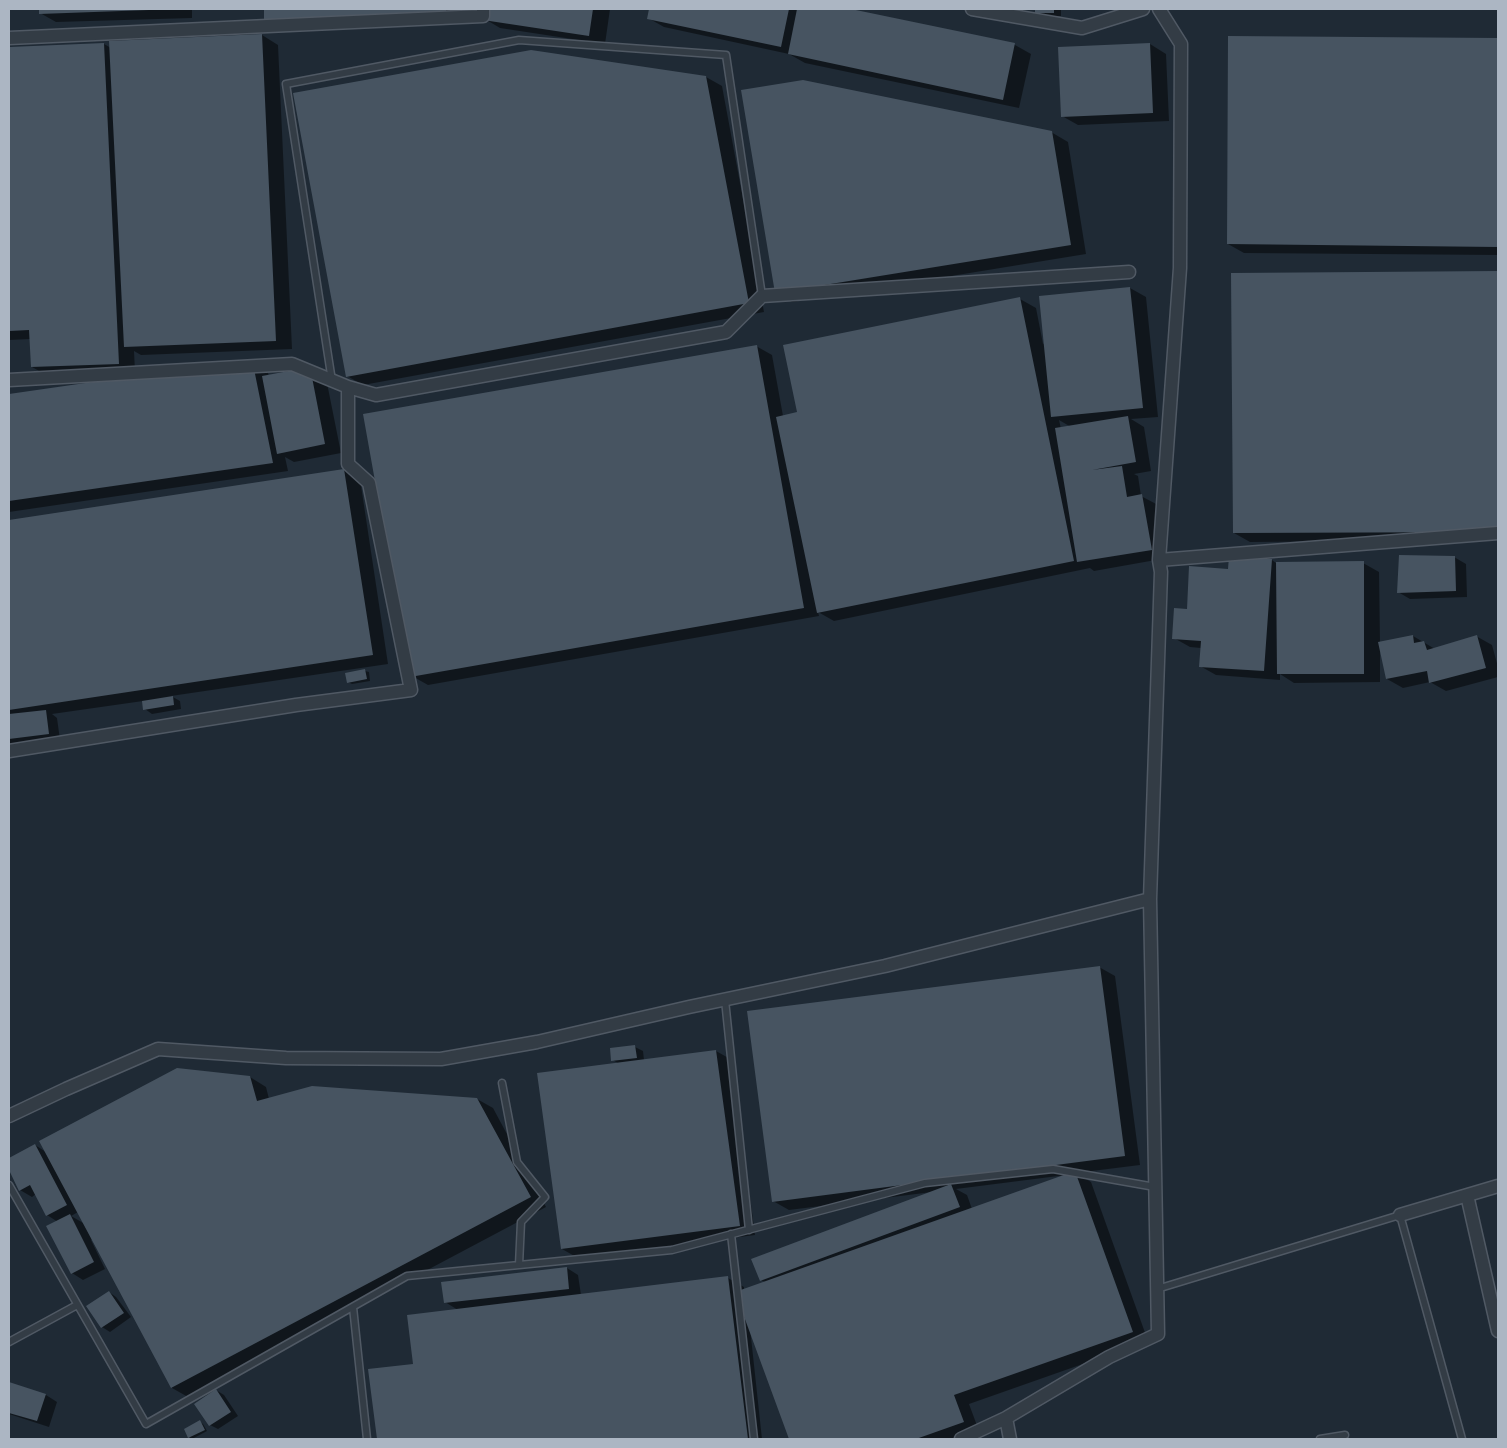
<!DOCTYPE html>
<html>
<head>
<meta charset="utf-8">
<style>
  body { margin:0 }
  #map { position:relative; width:1507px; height:1448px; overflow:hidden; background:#1f2a35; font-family:"Space Grotesk",sans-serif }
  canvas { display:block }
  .frame { position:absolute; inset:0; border:10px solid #acb6c3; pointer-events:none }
</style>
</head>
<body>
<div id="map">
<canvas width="1507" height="1448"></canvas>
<div class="frame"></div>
</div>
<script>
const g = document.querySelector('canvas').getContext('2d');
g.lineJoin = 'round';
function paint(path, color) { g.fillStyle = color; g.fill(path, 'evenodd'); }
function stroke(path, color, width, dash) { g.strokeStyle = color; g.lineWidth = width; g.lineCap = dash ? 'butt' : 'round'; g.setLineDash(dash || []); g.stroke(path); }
const shadow = new Path2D(`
  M40,9H192V18L56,22L40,13Z
  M265,9H461V20L266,19Z
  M486,9H610L605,44L500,28L485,19Z
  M650,9H845L1015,45L1031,54L1019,108L805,63L789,54L664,27L648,18Z
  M1037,9H1061V16H1044L1037,12Z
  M262,35L278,45L292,349L141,355L134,351L135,372L48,376L32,367L31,339L9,340V48L104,44L111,48Z
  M1229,37L1498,40V255L1244,253L1228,244Z
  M1150,44L1166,54L1169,121L1078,125L1062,116Z
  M706,77L722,86L764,312L363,385L347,376Z
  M1051,132L1068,142L1086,254L792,302L777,293Z
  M1498,273V540L1250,542L1234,533L1232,274Z
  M1130,288L1146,297L1158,417L1131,419L1144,427L1151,471L1134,474L1138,476L1141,496L1158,505L1167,558L1094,571L1090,568L834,621L818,612L819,616L428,685L412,676L756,346L772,355L783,416L799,413L1020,299L1036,308L1043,344ZM1059,420L1071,427L1061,429Z
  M251,360L267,370L269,376L326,378L341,453L294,462L285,457L288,471L9,512V395Z
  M344,470L360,479L388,664L171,696L180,701L181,709L152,714L145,709L143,701L52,714L57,718L60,740L9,747V521Z
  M1454,557L1466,564L1467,597L1410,599L1398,592Z
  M1272,560L1276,563H1363L1379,572L1380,643L1413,636L1435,649L1476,636L1492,645L1498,667V677L1446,691L1430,682L1403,688L1387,679L1380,649V682L1294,683L1280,674V680L1216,675L1200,666L1201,648L1190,647L1174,638L1188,610L1229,570Z
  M365,671L369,672L370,681L352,684L348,682Z
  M1099,967L1115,976L1140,1165L1076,1173L1091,1182L1148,1341L969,1404L979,1431L957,1439H790L750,1328L762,1439H378L370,1370L414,1365L458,1310L445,1302L567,1268L578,1275L581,1295L728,1278L744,1287V1290L765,1282L761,1280L932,1192L789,1210L773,1201ZM1066,1175L972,1209L967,1195L956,1189Z
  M635,1047L643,1051L644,1060L716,1051L732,1060L755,1235L578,1258L562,1249L619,1064L613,1060Z
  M250,1077L266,1087L269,1099H477L493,1108L546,1207L188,1397L172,1388L93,1239L91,1240L105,1269L83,1280L72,1273L58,1222L47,1215L36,1194L32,1197L20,1190L9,1168V1159L35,1145L46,1152ZM78,1212L85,1224L71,1216Z
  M109,1292L116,1297L131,1317L110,1332L102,1327Z
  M9,1384L46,1395L57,1402L49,1427L9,1414Z
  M216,1390L224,1395L238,1416L218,1429L210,1425Z
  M200,1422L203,1424L207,1431L192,1439L189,1437Z`);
const building = new Path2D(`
  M39,9H149V10L39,14Z
  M264,9H446V11L264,20Z
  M485,9H593L589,36L483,20Z
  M649,9H789L781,47L647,19Z
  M797,9H851L1015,43L1003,100L788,54Z
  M1035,9H1054V13H1035Z
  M262,34L276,341L124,347L109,41Z
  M1228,36L1498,38V247L1227,244Z
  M104,43L119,364L31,367L29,330L9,331V47Z
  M1150,43L1153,113L1061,117L1058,47Z
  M531,50L706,76L749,303L346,377L293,93Z
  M803,80L1052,131L1071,245L775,293L741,90Z
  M1498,271V532L1233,533L1231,273Z
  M1130,287L1143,408L1051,417L1039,296Z
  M1020,297L1074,561L817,613L776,417L797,412L783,345Z
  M757,345L804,608L410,677L363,414Z
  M252,359L273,463L9,501V394Z
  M310,367L325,444L277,454L262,376Z
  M1128,416L1136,462L1092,470L1122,466L1127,497L1142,494L1152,550L1077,562L1055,428Z
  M344,469L373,655L9,710V520Z
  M1399,555L1455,556L1456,591L1397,593Z
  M1229,556L1272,559L1264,671L1199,667L1201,641L1172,639L1174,608L1187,609L1189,566L1228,569Z
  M1364,561V674H1277L1276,562Z
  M1413,635L1414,643L1424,641L1427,650L1477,635L1486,668L1429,683L1427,671L1386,679L1378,642Z
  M365,669L367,679L347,683L345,673Z
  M173,696L174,705L143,710L142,701Z
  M46,710L49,734L9,739V714Z
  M1100,966L1125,1156L772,1202L747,1011Z
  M635,1045L637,1058L611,1061L610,1048Z
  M716,1050L740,1226L561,1249L537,1073Z
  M177,1068L250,1076L257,1101L312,1086L477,1098L531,1197L171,1388L39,1141Z
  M35,1144L67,1205L46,1216L30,1185L19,1191L9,1170V1158Z
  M1075,1171L1133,1332L954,1395L964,1422L916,1439H789L735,1292Z
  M951,1184L960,1207L760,1281L751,1259Z
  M70,1214L94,1262L71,1274L46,1226Z
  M567,1267L569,1289L444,1303L441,1282Z
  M728,1276L748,1439H377L368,1369L413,1364L407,1315Z
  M109,1291L124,1313L101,1328L86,1306Z
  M9,1382L46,1394L37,1421L9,1413Z
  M216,1389L231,1412L209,1426L194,1404Z
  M200,1420L205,1430L188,1438L184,1429Z`);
const lane = new Path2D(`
  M332,381L286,84L519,40L726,55L762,296
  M725,1000L749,1230
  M502,1083L517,1162L545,1197L521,1222L519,1265
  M9,1185L146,1424L407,1276L672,1250L925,1183L1053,1169L1155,1187
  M731,1234L754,1439
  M1157,1289L1400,1215L1462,1439
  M353,1307L367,1439
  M9,1342L77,1305
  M1320,1439L1345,1435`);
const street = new Path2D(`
  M972,9L1082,28L1143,9
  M9,38L483,16V9
  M9,380L292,364L348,387
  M1159,560L1498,533
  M9,751L296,705L411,690L369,483L348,464V387L376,395L726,332L762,296L1129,272
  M9,1116L66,1089L158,1049L286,1058L441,1059L537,1042L689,1007L885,966L1150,899
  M1467,1195L1498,1331
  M1400,1215L1498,1186
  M1006,1418L1010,1439
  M961,1439L1006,1418L1109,1357L1158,1334L1150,899L1161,572L1159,560L1180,268L1181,44L1159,9`);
paint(shadow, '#0007');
paint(building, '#475461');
stroke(lane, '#505964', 9);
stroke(street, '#505964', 15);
stroke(lane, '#333c45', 6);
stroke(street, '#333c45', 12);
</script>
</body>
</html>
